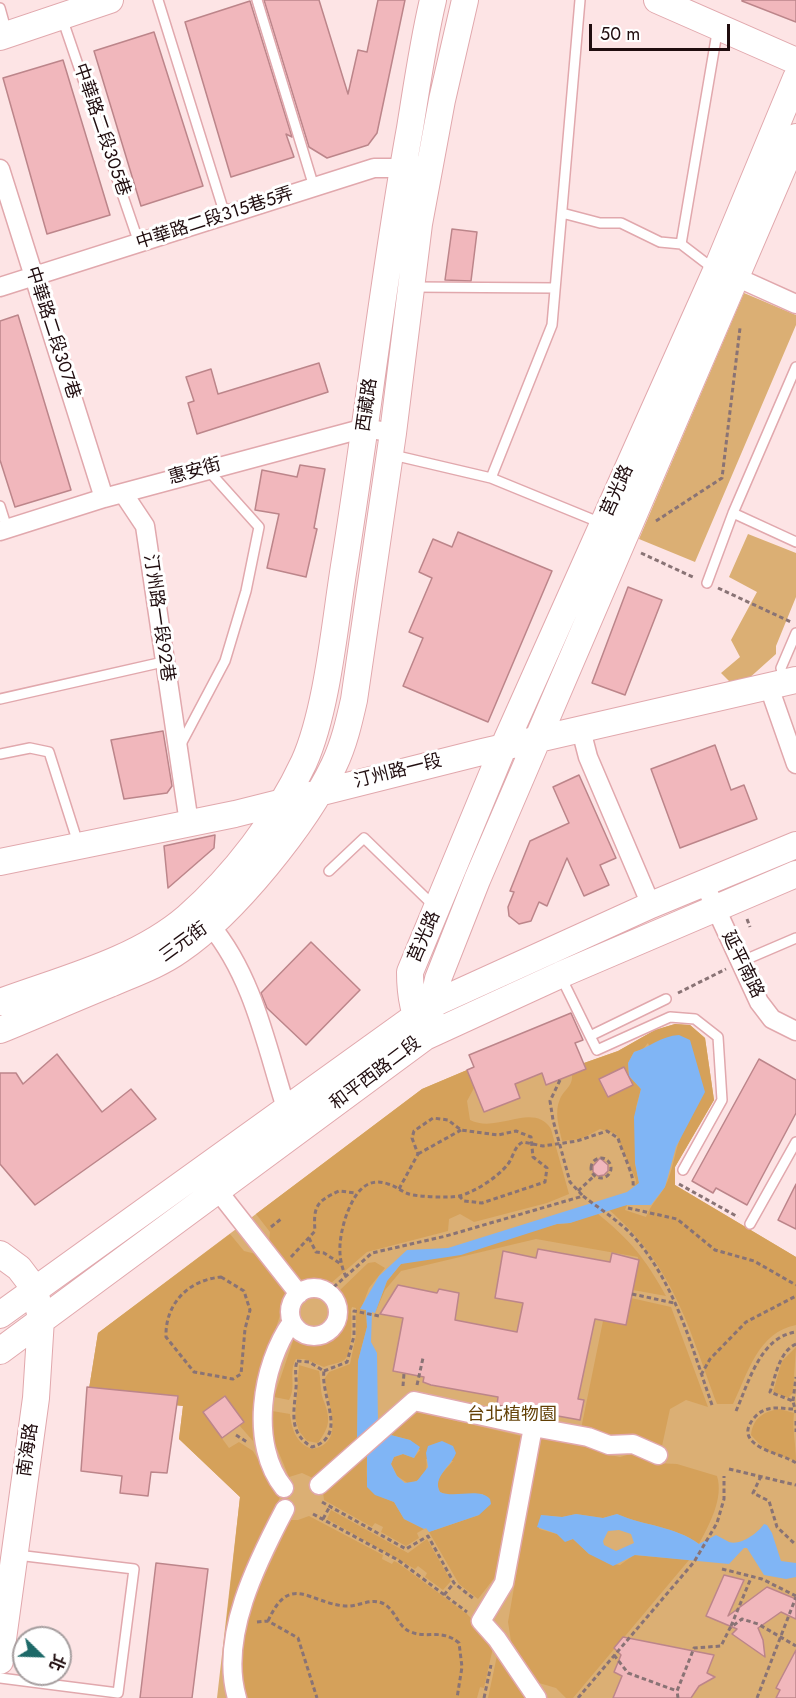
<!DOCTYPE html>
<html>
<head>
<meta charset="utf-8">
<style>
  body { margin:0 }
  #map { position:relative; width:796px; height:1698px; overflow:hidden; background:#fde4e5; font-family:Jost,"Noto Sans TC",sans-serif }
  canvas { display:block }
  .north { position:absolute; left:12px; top:1626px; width:60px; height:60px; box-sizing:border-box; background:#fff; border:2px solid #a69e9f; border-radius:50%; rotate:113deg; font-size:16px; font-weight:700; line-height:24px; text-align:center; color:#200d0f }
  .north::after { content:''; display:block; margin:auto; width:21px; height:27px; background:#1d6968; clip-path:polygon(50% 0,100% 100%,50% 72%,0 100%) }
  .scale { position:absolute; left:589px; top:24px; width:141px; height:27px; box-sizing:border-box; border:3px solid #200d0f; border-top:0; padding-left:8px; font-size:18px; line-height:21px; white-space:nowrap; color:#200d0f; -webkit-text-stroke:4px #fff; paint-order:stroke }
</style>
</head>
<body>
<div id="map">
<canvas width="796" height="1698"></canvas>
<div class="north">北</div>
<div class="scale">50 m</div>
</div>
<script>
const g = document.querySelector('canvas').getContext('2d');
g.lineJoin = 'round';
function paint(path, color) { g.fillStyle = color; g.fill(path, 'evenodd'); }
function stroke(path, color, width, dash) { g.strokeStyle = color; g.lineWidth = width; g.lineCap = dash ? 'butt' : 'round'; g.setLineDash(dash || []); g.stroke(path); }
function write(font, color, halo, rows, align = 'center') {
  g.font = font + ' Jost,"Noto Sans TC",sans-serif'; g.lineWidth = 6; g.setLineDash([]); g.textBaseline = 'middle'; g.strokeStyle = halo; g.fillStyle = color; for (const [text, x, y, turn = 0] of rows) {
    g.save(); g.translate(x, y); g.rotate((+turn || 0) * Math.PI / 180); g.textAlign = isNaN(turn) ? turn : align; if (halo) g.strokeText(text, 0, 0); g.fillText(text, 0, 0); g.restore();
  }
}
const green = new Path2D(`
  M744,293L796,315V325L695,562L639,539Z
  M748,534L796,553V597L776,646V654L737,689L721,673L740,657L731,640L757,592L729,577Z
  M675,1024L690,1025L705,1038L714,1100L675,1167V1185L796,1257V1698H217L240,1497L179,1439L183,1406L88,1395L98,1333L422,1089L467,1070L475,1088L538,1062L546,1084L585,1068L584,1063L618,1051L655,1030Z`);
const forest = new Path2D(`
  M675,1024L690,1025L705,1038L714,1100L675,1167V1185L796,1257V1325C758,1332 748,1373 733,1404H717C688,1326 674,1266 608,1209L627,1205L625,1210L646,1217C651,1203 663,1194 668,1180C674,1165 675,1149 682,1134L648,1043L643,1049L634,1052L628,1063L629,1076L641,1089L636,1107L635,1163L639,1183L635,1186L636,1180L616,1134L600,1129L581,1139L562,1141C559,1127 554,1112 560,1099C565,1088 573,1087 572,1074L585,1069L584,1063L618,1051L655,1030Z
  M467,1070L474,1088L467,1101L470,1120C498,1134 533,1101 551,1129L569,1194L547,1203L474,1222L460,1214L449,1219L448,1231L367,1252L330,1284L317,1280L301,1282L269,1244L270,1232L256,1214L422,1089Z
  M597,1213C631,1241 645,1258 666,1296L633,1290L638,1257L536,1239L401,1271L385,1290L375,1313L387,1281L401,1264L557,1224L570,1223Z
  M230,1234L244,1251L256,1254L287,1293L256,1391L252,1414L253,1441L239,1425L203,1412L229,1448L239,1442L253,1451L280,1497L225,1634L240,1497L179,1439L183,1406L88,1395L98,1333Z
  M375,1262L385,1268L369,1288L361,1309L366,1310L367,1327L358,1361L357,1440L315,1479L302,1473L289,1477L271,1434L272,1411L290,1414C292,1430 296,1443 312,1449C349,1443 325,1400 325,1378L329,1372L350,1364L356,1335V1308L352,1307L351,1310C352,1321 353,1356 343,1361C337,1364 330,1364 324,1367L304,1359H296C288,1372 297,1386 289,1400L274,1397L294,1338C327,1360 359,1324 339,1291L368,1263Z
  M631,1298L671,1307L708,1407L686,1400L670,1409L662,1446L641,1437L608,1436L593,1429H581L603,1321L626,1325Z
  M796,1347L793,1393L788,1398L773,1392L782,1361Z
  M299,1365L319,1371C321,1380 320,1390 323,1399C331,1419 330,1426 318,1443L307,1441L299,1431L295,1418Z
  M780,1409L794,1413C792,1430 796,1444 796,1461L766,1451L751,1435C753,1418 764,1411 780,1409Z
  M413,1411L521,1436L495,1577L478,1599L459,1584L429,1532L479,1515L483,1494L447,1495L440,1492C433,1479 445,1471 453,1461L426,1459C429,1472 422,1480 409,1484L397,1476L391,1464L394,1457L403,1454L414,1458L420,1450L410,1440L387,1434Z
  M553,1436L589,1444L605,1454L620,1457L634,1453L655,1463L677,1464L717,1476C724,1498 709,1525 699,1544C675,1526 644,1526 617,1514L603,1518L576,1514L562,1517L541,1515L539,1529L557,1534L565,1541L573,1539L589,1554L601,1558L607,1563L620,1565L634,1555L689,1560L573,1698H566L556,1688L539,1683L511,1641L508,1622L540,1438L552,1440Z
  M367,1453C367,1484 362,1490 394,1502L404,1519L424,1529L417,1533L419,1538L406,1546L381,1532L383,1527L375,1523L372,1527L324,1500L323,1492Z
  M331,1510L408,1553L427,1539L451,1581L443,1590L425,1577L427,1573L418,1566L415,1569L327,1519Z
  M309,1516L383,1555L382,1559L392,1564L394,1561L398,1563L467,1614L494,1643L484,1688L480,1687L477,1698H248C225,1639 267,1575 290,1520H298Z
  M498,1651L526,1698H488Z`);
const water = new Path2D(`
  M679,1035L690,1040L705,1092L676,1147L665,1187L651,1205H627L570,1223L557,1224L461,1255L401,1264L387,1281L375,1313L372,1312L371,1342L377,1353L378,1423L387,1434L410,1440L420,1447L414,1458L403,1454L394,1457L391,1464L397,1476L405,1483L417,1481L428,1467L426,1453L428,1446L442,1441L453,1446L456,1453C451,1467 432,1477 440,1492C455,1499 478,1487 490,1499L491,1504L479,1515L429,1532L426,1528L424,1529L404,1519L394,1502L375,1495L367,1487V1453L357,1440L358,1361L367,1327L366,1310L360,1309L379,1276L407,1250L448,1248L627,1192L639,1183L635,1163L634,1117L641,1089L629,1076L628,1063L634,1052C650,1047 661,1036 679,1035Z
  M576,1514L603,1518L617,1514C644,1526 675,1526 699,1544L716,1535C720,1537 725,1540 729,1542C740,1546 758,1533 764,1524L767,1525L772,1533L781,1561L796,1563V1577L786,1579L764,1575L747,1548H744L729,1564L635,1555L613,1566L589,1554L573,1539L565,1542L557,1534L537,1527L541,1515L562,1517ZM619,1530L631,1534L634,1543L616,1551L604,1545L603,1541L608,1531Z`);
const building = new Path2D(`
  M264,0H319L348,94L358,50L367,52L378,0H405L377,133L368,145L327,158L309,147Z
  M796,0V22L742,1V0Z
  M250,1L292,137L286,134L294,157L231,177L185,22Z
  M154,32L203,186L141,206L94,51Z
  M63,60L110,215L47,234L3,78Z
  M452,229L477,232L471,281L445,280Z
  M18,315L71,490L15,507L0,460V321Z
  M319,363L328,392L197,434L188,403L194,401L186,377L211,369L218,394Z
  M300,465L325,469L314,528L317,529L306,577L267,568L279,514L255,510L262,470L297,477Z
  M458,532L552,571L488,722L403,686L423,638L409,632L432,578L419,572L433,539L452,547Z
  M628,587L662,600L625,695L592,683Z
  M163,731L172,786L167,793L124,799L111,740Z
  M715,745L731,790L744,785L757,819L680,848L651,769Z
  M579,775L616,858L600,865L609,885L584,896L567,858L547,906L539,902L531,921L519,924L509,916L508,907L514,892L510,891L530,841L569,823L553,787Z
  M215,835L214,848L168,888L164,846Z
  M311,942L360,990L306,1045L267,1008L261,993Z
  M571,1013L583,1040L575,1043L586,1069L546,1085L542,1073L515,1084L520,1098L484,1112L467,1070L474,1067L469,1055Z
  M57,1054L102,1112L131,1089L156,1119L35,1205L0,1164V1073H16L23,1084Z
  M759,1059L796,1080V1113L747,1205L716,1188L713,1193L692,1181Z
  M624,1067L633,1085L608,1097L599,1079Z
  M600,1158L608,1165V1171L604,1175L598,1176L593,1172V1166Z
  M796,1184V1229L778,1220Z
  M538,1249L610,1262L612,1253L639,1260L626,1325L595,1319L578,1399L584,1400L580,1420L497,1405L498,1397L431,1385L423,1382L424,1377L393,1371L403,1318L380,1314L398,1285L437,1293L439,1289L459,1293L455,1320L517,1332L523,1303L495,1298L503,1251L536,1258Z
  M87,1387L178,1396L167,1473L151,1472L148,1496L120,1493L122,1476L81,1471Z
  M225,1396L244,1422L222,1438L203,1412Z
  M156,1563L208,1569L192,1698H140Z
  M724,1575L744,1580L728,1616L767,1587L796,1599V1619L781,1612L758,1628L763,1640L765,1657L732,1634L737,1629L706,1616Z
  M623,1637L714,1655L707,1673L715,1677L699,1686L691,1698H613L622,1676L614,1672L621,1655L614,1648Z
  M796,1650V1698H776L780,1690L776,1688Z`);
const path = new Path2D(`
  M656,521L722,478L740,328
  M641,553L695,578
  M718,588L791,622
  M747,919L750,927
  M678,993L726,969
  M560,1080L550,1101L553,1120L570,1182L583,1196
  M418,1154L461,1130
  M591 1168a10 10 0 1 1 20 0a10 10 0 1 1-20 0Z
  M679,1184L738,1217
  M399,1189L418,1154L412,1138L414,1131L433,1118L448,1120L461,1130L498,1135L516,1131L531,1137L533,1157L547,1168L545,1182L482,1203L464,1201L459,1196
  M578,1191L594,1176
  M628,1208L677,1219L715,1250L754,1261L796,1285
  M271,1227L281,1219
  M309,1238L316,1252L324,1253L341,1264
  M291,1257L315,1231C313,1206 317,1201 339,1191L356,1193
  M221,1277L244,1291L250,1310L245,1329L241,1374L233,1379L194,1372L166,1337C165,1304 188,1280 221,1277Z
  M346,1277C337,1257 339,1240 345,1219C352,1199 363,1175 388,1184C396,1186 402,1192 409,1194C418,1197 450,1198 459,1196C475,1192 498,1177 508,1164C514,1156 514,1146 523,1142L543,1146L577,1141L607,1131L618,1138C621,1150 635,1177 633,1186
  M328,1292L372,1253L446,1236L583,1196C600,1209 619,1221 633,1236C675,1282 692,1348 712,1405
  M632,1294L674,1303
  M796,1344C779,1352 776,1375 770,1392L793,1401L796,1413
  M297,1361L309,1362L324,1371C320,1397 349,1436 312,1447C288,1433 294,1412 296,1388C297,1378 294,1371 297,1361Z
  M324,1371L347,1362L354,1336V1311L379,1316
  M701,1375L710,1359L746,1322L796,1296
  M417,1385L423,1358
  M403,1386L404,1373
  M793,1401L796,1377
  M793,1409C778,1408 765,1405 754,1418C730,1447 783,1453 796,1463
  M736,1411C749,1382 760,1337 796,1332
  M796,1421V1432
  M236,1435L247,1442
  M729,1469L796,1485
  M761,1476L753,1493L769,1501L777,1527L796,1545
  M322,1502L406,1549L428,1536L454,1583L474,1599
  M313,1514L398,1560L467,1612
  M323,1519L330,1506
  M722,1569L762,1579L796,1596
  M444,1595L454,1583
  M268,1621C290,1572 309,1603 345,1606C358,1607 370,1598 382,1603C396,1609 397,1627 411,1632C428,1639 441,1628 459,1643L462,1667L457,1698
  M257,1622L268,1621L298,1638L317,1698
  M731,1626L751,1578
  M614,1655L628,1673L677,1691
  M484,1698L491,1665
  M578,1698L694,1562L717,1523L724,1499V1476
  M678,1698L677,1691L694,1648L721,1646L730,1628L742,1619L758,1624L796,1646
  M757,1698L796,1597`);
const lane = new Path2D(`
  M158,0L225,215
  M257,0L314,187
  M0,8L7,33
  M62,18L139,243
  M562,213L600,223H621L660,242L681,244L715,270
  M681,244L718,27
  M413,287L555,288
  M393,455L491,478L601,523
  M491,478L552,325L580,0
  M0,506L7,528
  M733,513L796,542
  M707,583L733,513L796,367
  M784,681L781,668L796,633
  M0,699L163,662
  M180,746L225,661L246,591L259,527L207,469
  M0,754L30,748L49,752L78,843
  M329,871L364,838L435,907
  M740,962L796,938
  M561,977L590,1036L666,999
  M590,1036L597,1050L670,1017L695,1019L718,1037L722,1100L683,1170
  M750,1224L796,1142
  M0,1678L118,1693L134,1569L17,1555`);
const street = new Path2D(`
  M0,169L104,498
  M736,277L796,304
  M0,287L374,168H403L414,164
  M123,493L145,526L189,823
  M0,531L104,498L365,428L393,433
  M769,687L796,764
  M581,730L588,757L651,905
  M705,885L759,1002L772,1019L796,1031
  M210,925C253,976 266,1045 286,1108
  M218,1191L299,1294
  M290 1312a24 24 0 1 1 48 0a24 24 0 1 1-48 0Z
  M319,1485L414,1401L533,1427
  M284,1488C249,1445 261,1365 292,1322
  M237,1698C219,1637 257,1562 285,1509
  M537,1698L497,1639L481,1621L504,1583L533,1427L588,1437L609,1445L633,1444L658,1455`);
const secondary = new Path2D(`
  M657,0L796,61
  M0,37L110,0
  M0,862L235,814L482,752L796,680
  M0,1002C62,979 136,961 187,917C234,876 278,818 304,762C328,708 335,620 345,560C368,416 384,271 410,128C417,85 423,42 433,0
  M0,1030C37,1015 73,999 110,984C133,974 159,965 180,950C234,913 306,824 334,765C344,744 349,722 354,700L393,433L419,224L442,100L465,0
  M425,1037C414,1015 410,997 410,972L503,748L715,273L796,78
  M425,1037L438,979L477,880L796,137
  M0,1254L19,1268L35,1289L41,1319L36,1398L0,1661
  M0,1315L431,1005L651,905L796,845
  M0,1351L425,1037L560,975L796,874`);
const streetNames = [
  ["中華路二段305巷",101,130,71],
  ["中華路二段315巷5弄",215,219,-18],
  ["中華路二段307巷",52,333,72],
  ["西藏路",368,405,-82],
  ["惠安街",195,472,-16],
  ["莒光路",618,491,-66],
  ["汀州路一段92巷",158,618,82],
  ["汀州路一段",398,772,-14],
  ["莒光路",425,937,-67],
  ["三元街",184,943,-36],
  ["延平南路",742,965,64],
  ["和平西路二段",376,1074,-37],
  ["南海路",29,1450,-82]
];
const parkNames = [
  ["台北植物園",512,1416]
];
paint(green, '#dbaf74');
paint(forest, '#d5a15a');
paint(water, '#80b5f5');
paint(building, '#f1b7bc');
stroke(building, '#bc858a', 1.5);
stroke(lane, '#e1a8ad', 12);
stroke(street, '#e1a8ad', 21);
stroke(secondary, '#e1a8ad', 28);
stroke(path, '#897375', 3, [4.5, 3]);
stroke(lane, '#fff', 9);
stroke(street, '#fff', 18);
stroke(secondary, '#fff', 26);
write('18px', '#200d0f', '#fff', streetNames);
write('18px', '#623f04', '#fff', parkNames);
</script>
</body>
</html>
